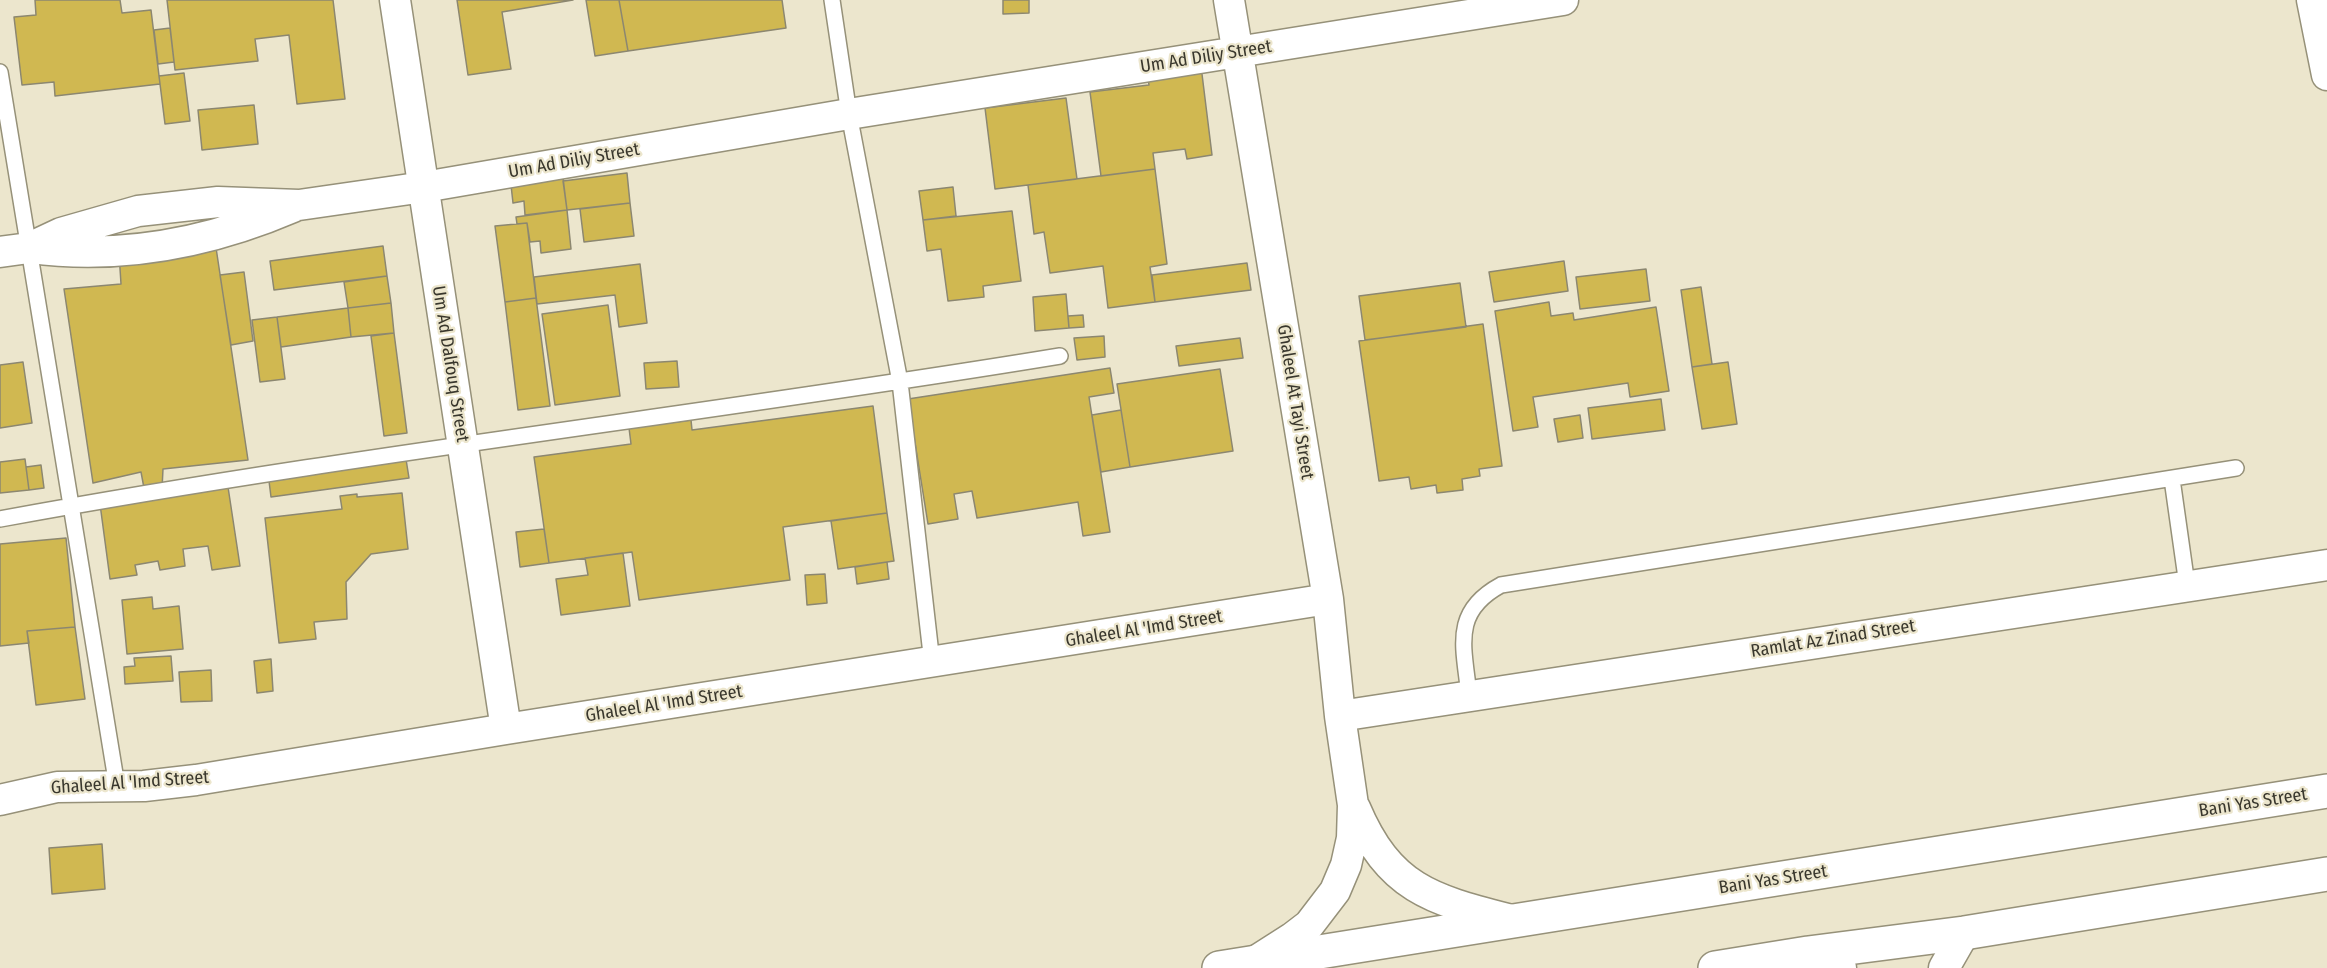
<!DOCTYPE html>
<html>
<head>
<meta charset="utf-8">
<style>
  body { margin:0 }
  canvas { display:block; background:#ece6cd }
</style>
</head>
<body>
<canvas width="2327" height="968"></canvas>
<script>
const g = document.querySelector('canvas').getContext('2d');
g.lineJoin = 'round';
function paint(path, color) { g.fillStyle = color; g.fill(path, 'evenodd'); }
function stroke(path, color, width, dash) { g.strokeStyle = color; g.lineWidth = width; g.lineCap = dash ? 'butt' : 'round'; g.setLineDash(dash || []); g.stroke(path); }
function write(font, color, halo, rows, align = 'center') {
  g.font = font + ' "Fira Sans Condensed",sans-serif'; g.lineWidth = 4.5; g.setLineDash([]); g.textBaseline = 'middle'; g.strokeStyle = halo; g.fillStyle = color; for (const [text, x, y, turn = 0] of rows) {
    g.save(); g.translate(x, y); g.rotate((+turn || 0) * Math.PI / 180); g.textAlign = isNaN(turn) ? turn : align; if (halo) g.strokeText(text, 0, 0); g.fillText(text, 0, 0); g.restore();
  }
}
const building = new Path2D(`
  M35,0H120L122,13L151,10L160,84L55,96L54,82L22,85L14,17L36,15Z
  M167,0H333L345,99L297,104L289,35L255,39L258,61L175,70Z
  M457,0H573L502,12L511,69L468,75Z
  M586,0H619L628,51L595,56Z
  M619,0H782L786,28L628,51Z
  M1003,0H1029V13L1003,14Z
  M170,28L174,62L158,64L154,30Z
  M1201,66L1212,155L1187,159L1185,149L1153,153L1155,169L1101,176L1090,92L1149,85L1147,73Z
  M184,73L190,121L165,124L159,76Z
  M1066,98L1077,179L995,189L985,108Z
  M254,105L258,144L202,150L198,110Z
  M1155,169L1167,264L1150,267L1155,302L1108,308L1103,266L1050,273L1044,232L1034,234L1028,185Z
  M562,170L567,210L525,215L524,201L513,203L510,176Z
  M627,173L630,203L567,210L563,181Z
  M953,187L956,216L923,220L919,191Z
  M630,203L634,236L584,242L580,209Z
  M567,210L571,249L541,253L540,241L530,242L527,223L517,224L516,217Z
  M1012,211L1021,281L983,286L984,297L948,301L941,249L927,251L923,220Z
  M527,223L536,298L505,302L495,226Z
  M215,241L248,460L163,469L162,489L144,488L141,472L93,483L64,289L121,284L119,253Z
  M383,246L387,276L274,290L270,261Z
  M1564,261L1568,291L1494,302L1489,272Z
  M1247,263L1251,290L1155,302L1152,275Z
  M640,264L647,323L619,327L615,295L537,304L534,277Z
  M1646,269L1650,301L1580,309L1576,277Z
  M244,272L253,341L231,345L220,275Z
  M387,276L391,303L348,308L344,282Z
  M1460,283L1466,327L1365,340L1359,296Z
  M1701,287L1712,364L1692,367L1681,290Z
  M1066,294L1069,328L1035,331L1033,297Z
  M536,298L550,406L518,410L505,302Z
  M1549,302L1551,316L1573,313L1574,320L1656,307L1669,391L1630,397L1628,383L1533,397L1538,427L1513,431L1495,311Z
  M391,303L394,333L351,337L348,308Z
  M608,305L620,396L555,405L542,314Z
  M348,308L351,337L281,347L277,317Z
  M1083,315L1084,327L1069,328L1068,316Z
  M277,317L285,379L260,382L252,320Z
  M1483,324L1502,466L1479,469L1480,476L1462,479L1463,490L1437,493L1436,485L1411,489L1409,477L1379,481L1359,341Z
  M394,333L407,433L384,436L371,336Z
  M1104,336L1105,357L1077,360L1074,338Z
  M1240,338L1243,358L1179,366L1176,346Z
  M677,361L679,387L646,389L644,363Z
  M23,362L32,423L0,428V365Z
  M1728,362L1737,424L1702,429L1692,367Z
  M1110,368L1114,393L1089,397L1110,532L1083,536L1078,502L977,518L972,491L954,494L958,519L928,524L908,399Z
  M1220,369L1233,451L1130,467L1117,384Z
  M1661,399L1665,430L1592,439L1588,408Z
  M873,406L887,513L783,527L790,580L639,600L632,552L549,563L534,457L631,444L629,428L691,420L692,430Z
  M1121,410L1130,467L1101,472L1092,415Z
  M1580,415L1583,438L1558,442L1554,419Z
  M405,453L409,478L271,497L268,473Z
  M25,459L29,490L0,493V462Z
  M41,465L44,488L29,490L26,467Z
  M228,487L240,566L212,570L208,546L183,549L185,566L160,570L158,561L135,565L137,575L110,579L100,504Z
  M402,493L408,549L371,554L346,582L347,619L314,622L316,639L279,643L265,518L342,509L340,496L357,494V497Z
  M887,513L894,561L838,569L831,521Z
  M544,529L549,563L520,567L516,532Z
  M66,538L75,627L27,631L29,643L0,646V544Z
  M623,553L630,606L561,615L556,579L588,575L585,558Z
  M887,562L889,579L857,584L855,567Z
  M825,574L827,603L807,605L805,575Z
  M152,597L153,609L179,606L183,649L127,654L122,600Z
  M75,627L85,699L36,705L27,631Z
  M171,656L173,681L125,684L124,667L135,666L134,658Z
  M271,659L273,691L257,693L254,661Z
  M211,670L212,701L181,702L179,672Z
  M102,844L105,889L52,894L49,848Z`);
const service = new Path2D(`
  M832,0L849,114L900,382L932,663
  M0,72L117,786
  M2172,479L2187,585
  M0,519C352,454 708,414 1060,356
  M1469,695C1464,647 1451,612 1501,585L2236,468`);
const minor = new Path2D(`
  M395,0L506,729
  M1229,0L1328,599L1340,716L1353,805L1352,838L1346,865L1335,891L1309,925L1292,938L1256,961
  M2312,0L2327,75
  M30,248C122,260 209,243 293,207
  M0,252L29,248L61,233L138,211L218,202L299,205L424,187L849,114L1563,0
  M1340,716L2327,565
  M0,800L57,787L144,786L196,780L506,729L1328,599
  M1355,808C1390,891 1434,900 1515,921
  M1808,953L1841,968
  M1944,968L1964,933`);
const secondary = new Path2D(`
  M1219,968L2327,791
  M1715,968L1808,953L1964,933L2327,874`);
const streetNames = [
  ["Um Ad Diliy Street",1206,57,-9],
  ["Um Ad Diliy Street",574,161,-10],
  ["Um Ad Dalfouq Street",450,364,81],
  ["Ghaleel At Tayi Street",1295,402,81],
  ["Ghaleel Al 'Imd Street",1144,629,-9],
  ["Ramlat Az Zinad Street",1833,639,-9],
  ["Ghaleel Al 'Imd Street",664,704,-9],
  ["Ghaleel Al 'Imd Street",130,783,-4],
  ["Bani Yas Street",2253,803,-9],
  ["Bani Yas Street",1773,880,-9]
];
paint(building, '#d0b851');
stroke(building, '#8c8770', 1.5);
stroke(service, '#969179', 18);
stroke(minor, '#969179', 33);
stroke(secondary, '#969179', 36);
stroke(service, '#fff', 15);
stroke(minor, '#fff', 30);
stroke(secondary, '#fff', 33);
write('18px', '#39372d', '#ece6cd', streetNames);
</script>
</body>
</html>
